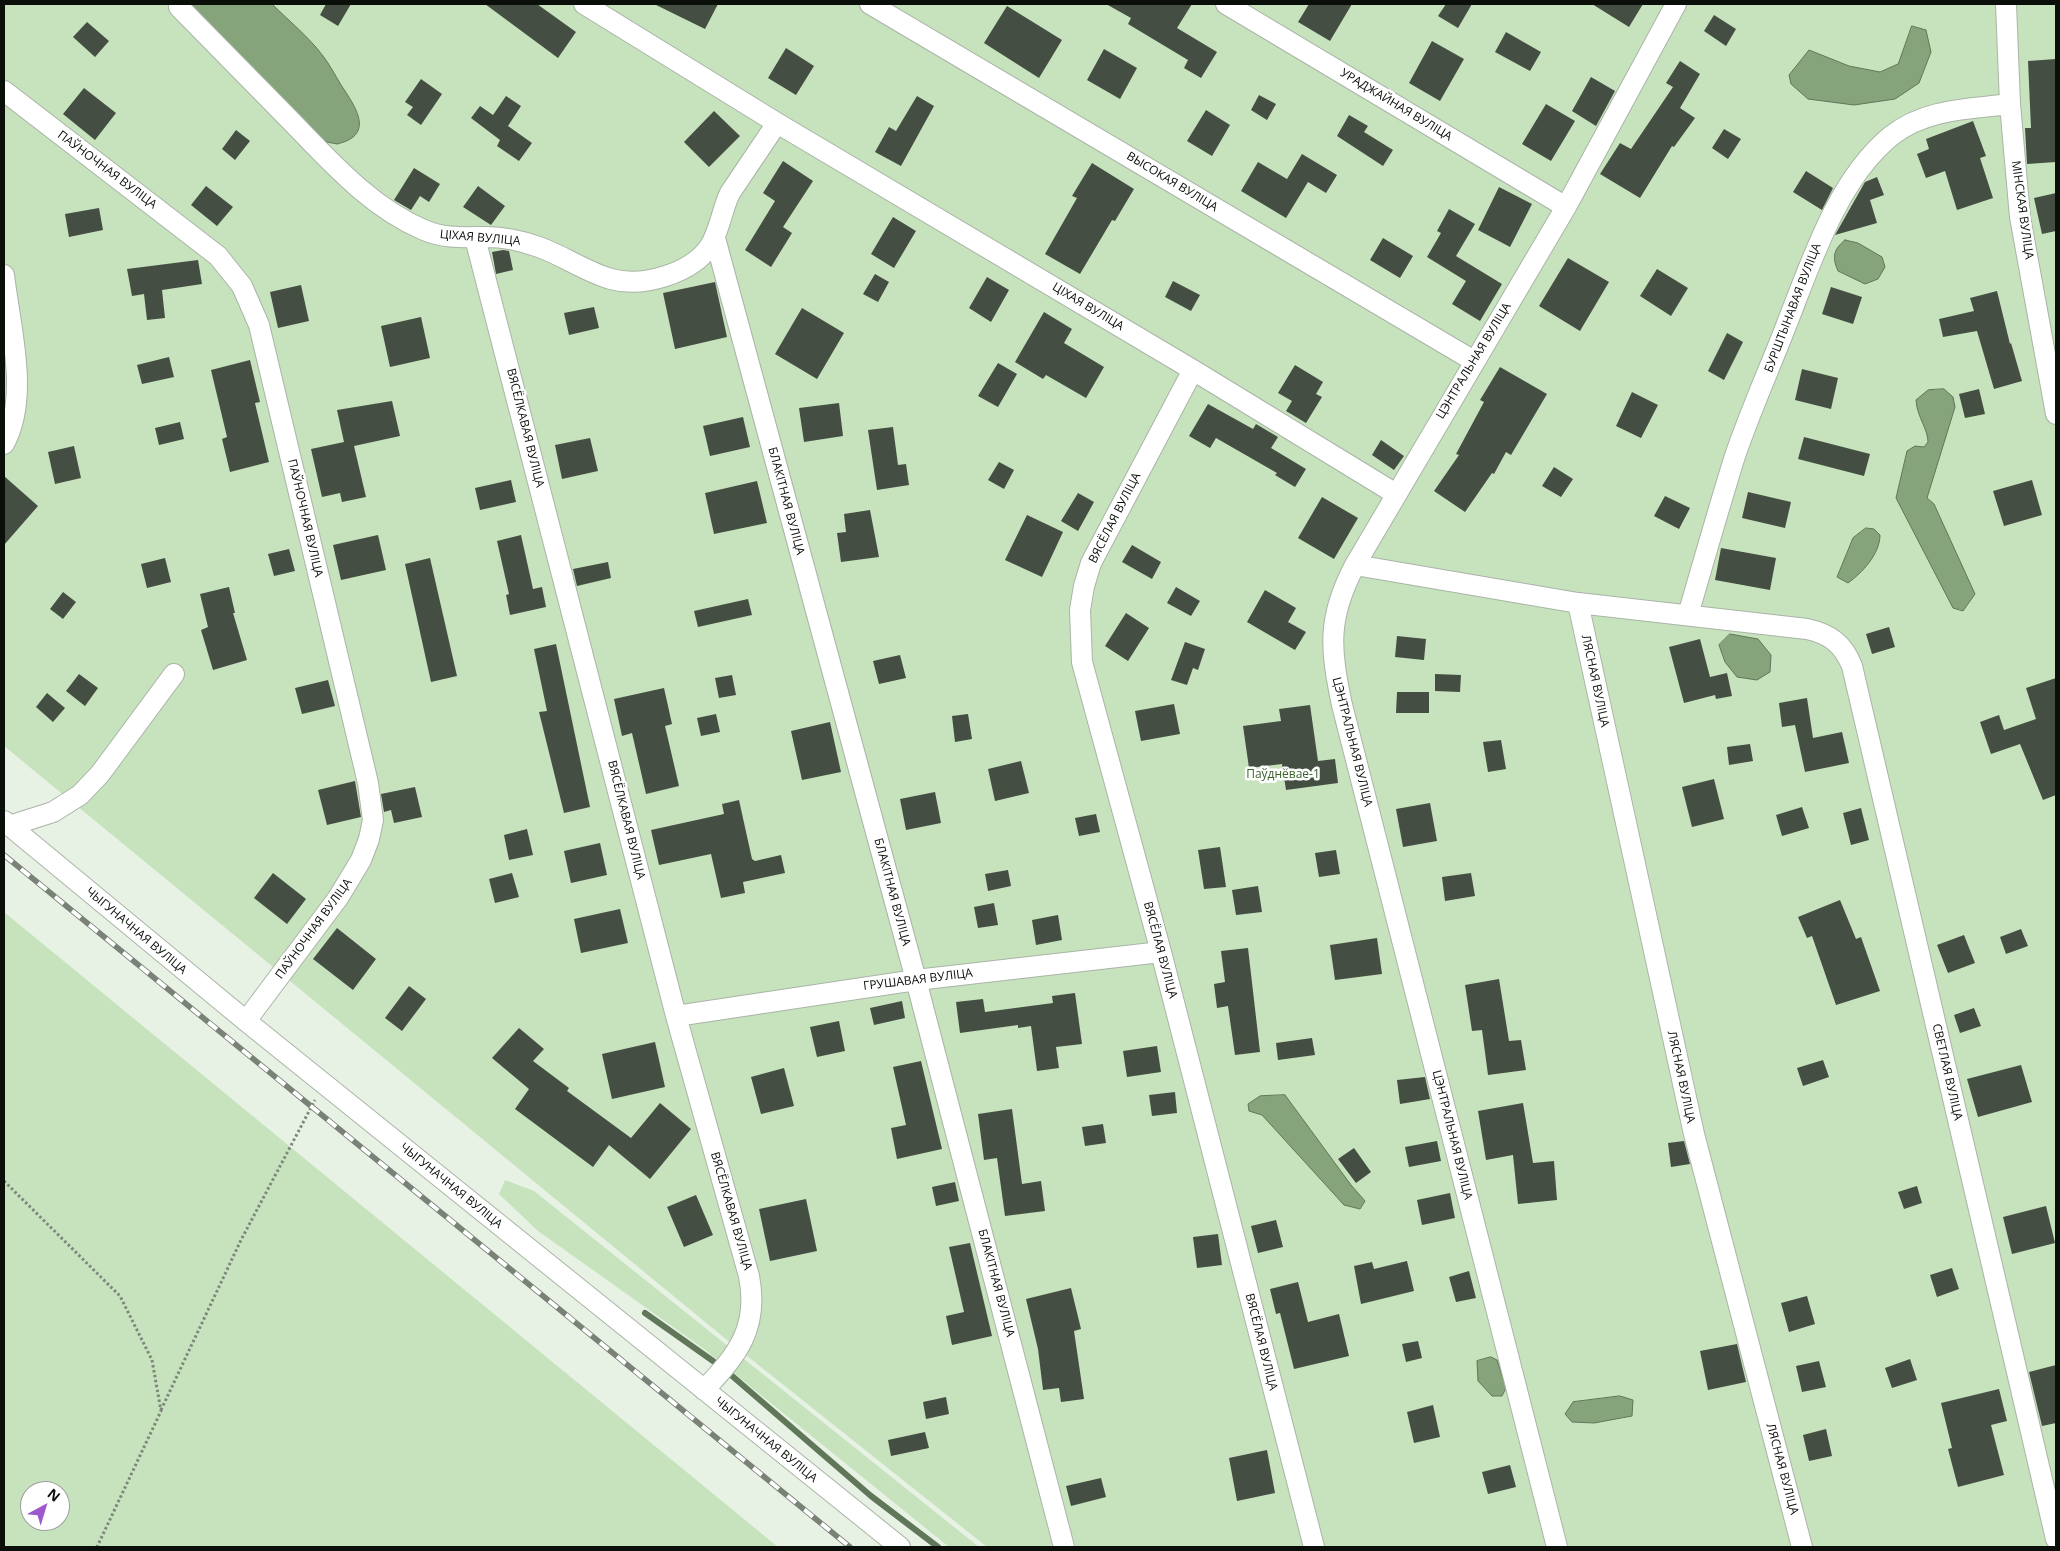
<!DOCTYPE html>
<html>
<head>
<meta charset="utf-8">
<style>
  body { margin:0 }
  #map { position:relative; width:2060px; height:1551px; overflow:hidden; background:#e7f2e4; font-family:"Open Sans",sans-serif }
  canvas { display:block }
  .frame { position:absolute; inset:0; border:5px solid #0b0f0a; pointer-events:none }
  .north { position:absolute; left:20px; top:1481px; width:50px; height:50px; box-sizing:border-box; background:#fff; border:1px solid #9d9f9d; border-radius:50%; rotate:39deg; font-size:14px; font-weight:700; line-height:20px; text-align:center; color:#0b0f0a }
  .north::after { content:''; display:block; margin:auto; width:18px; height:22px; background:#9c58cc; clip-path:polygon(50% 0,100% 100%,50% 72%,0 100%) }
</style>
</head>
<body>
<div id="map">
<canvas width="2060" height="1551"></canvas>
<div class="frame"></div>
<div class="north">N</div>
</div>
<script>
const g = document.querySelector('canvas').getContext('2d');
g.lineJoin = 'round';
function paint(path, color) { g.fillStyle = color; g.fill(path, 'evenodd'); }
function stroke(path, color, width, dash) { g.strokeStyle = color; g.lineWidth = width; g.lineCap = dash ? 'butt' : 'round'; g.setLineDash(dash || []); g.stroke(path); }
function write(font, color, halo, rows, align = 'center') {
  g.font = font + ' "Open Sans",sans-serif'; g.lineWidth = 5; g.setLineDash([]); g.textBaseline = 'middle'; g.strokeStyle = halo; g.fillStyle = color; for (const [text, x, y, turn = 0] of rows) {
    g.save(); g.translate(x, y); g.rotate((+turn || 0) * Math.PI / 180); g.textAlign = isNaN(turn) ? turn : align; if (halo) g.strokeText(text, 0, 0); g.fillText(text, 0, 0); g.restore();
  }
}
const green = new Path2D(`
  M4,4H2056V1547H987L727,1340L4,746Z
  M4,912L778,1547H4ZM30,1491H60V1521H30Z
  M505,1180L534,1191L979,1547H949L704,1349L538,1231L499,1194Z`);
const water = new Path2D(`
  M186,4H272C289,21 309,37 323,56C330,65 335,75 341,85C355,106 376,135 337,144L327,142L317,136Z
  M1912,26L1926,30L1931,52L1919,83L1895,99L1854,105L1808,99L1791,84L1789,75L1809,50L1849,66L1880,72L1898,64Z
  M1845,240L1858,243L1882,257L1885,267L1878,279L1865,284L1838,271C1832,257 1833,250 1845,240Z
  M1944,389L1953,397L1955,407L1927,498L1934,504L1975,594L1963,611L1953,608L1896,498L1907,451L1915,446L1924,447L1928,442C1928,429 1917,417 1916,400L1928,390Z
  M1866,528L1874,529L1880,535C1880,554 1862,573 1848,583L1837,577L1853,538Z
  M1730,634L1758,639L1771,655L1770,672L1757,680L1737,677L1725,662L1719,645Z
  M1285,1095L1351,1185L1365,1201L1360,1209L1344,1205L1262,1115L1249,1111L1248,1104L1260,1096Z
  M1491,1357L1497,1360L1506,1388L1502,1396H1492L1478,1381L1477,1361Z
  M1620,1396L1633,1400L1632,1416L1594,1423L1572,1422L1565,1414L1573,1402Z`);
const stream = new Path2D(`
  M645,1313L713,1361
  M731,1375L871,1496L938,1547`);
const building = new Path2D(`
  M326,4H351L338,26L320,15Z
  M485,4H537L576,32L558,58Z
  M654,4H718L705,29Z
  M1106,4H1192L1177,28L1217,52L1201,78L1184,68L1188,60L1128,24L1131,18Z
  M1309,4H1352L1330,41L1298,22Z
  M1446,4H1472L1458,28L1438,16Z
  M1592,4H1643L1629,27Z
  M1007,6L1062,40L1039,78L984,43Z
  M1714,15L1736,29L1726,46L1704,31Z
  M87,22L109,41L95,57L73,37Z
  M1506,32L1541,52L1530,71L1495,52Z
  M1432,41L1464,59L1440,101L1409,83Z
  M786,48L814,66L796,95L768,78Z
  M1104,49L1137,68L1120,99L1087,80Z
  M2056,59V162L2027,164L2025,128H2031L2028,61Z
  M1680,61L1700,74L1680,108L1695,118L1674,147L1672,146L1640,198L1600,174L1620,143L1631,149L1673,87L1666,83Z
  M1591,77L1615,91L1596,126L1572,111Z
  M421,79L442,94L421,125L407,115L413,107L405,102Z
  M84,88L116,113L95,140L63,114Z
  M1259,95L1276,104L1267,120L1251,110Z
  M506,96L521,106L508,126L532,143L519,161L497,146L500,140L471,118L480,106L493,115Z
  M917,96L934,106L901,166L875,152L889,127L896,131Z
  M1546,104L1575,121L1551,161L1522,144Z
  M1206,110L1230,125L1212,156L1187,141Z
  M714,111L740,136L709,167L684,142Z
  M1349,115L1368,126L1364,132L1393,150L1383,166L1337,136Z
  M1973,121L1986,156L1980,158L1993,198L1957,210L1945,171L1926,178L1917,154L1929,149L1926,139Z
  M1724,129L1741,139L1728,159L1712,148Z
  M236,130L250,141L235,160L222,149Z
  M1302,154L1337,175L1326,193L1308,182L1286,218L1241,191L1258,162L1287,179Z
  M783,161L813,181L783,227L792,233L771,267L745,250L775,201L763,193Z
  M1092,163L1134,189L1115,221L1112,220L1080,274L1045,254L1077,198L1072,196Z
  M414,168L440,184L429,202L420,196L411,210L394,200Z
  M1806,171L1833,188L1822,210L1793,192Z
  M1877,177L1884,195L1870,200L1877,223L1835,235L1865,182Z
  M206,186L233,207L217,226L191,205Z
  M478,186L505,206L491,225L463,207Z
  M1499,187L1532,204L1510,247L1478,230Z
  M2056,193V231L2042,234L2034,198Z
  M99,208L103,230L69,237L65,214Z
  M1449,209L1475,224L1456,256L1502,284L1480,321L1452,304L1466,281L1427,257L1441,233L1437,231Z
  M893,217L916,231L894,268L871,254Z
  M1383,238L1413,256L1400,278L1370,260Z
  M503,250L509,251L513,270L496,274L492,252Z
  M1568,258L1609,282L1580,331L1539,306Z
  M198,260L202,284L162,290L165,318L147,320L144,294L132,296L127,269Z
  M1657,269L1688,288L1671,316L1640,296Z
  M875,274L889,282L878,302L863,294Z
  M987,277L1009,290L991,322L969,308Z
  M1173,281L1200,295L1191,311L1165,297Z
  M715,282L727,337L675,349L663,293Z
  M301,285L309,321L278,328L270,292Z
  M1831,287L1862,297L1853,324L1822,314Z
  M1997,291L2010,344L2011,343L2022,381L1994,389L1977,331L1943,337L1939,319L1974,311L1970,298Z
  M594,307L599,328L569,335L564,313Z
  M802,308L844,333L817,379L775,354Z
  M1044,312L1072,329L1064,343L1104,367L1086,398L1046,375L1043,379L1015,362Z
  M421,317L430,358L390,367L381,326Z
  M1727,333L1743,342L1724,380L1708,371Z
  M169,357L174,377L142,384L137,365Z
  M250,360L260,402L255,403L269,462L230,472L222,439L227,437L211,370Z
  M998,363L1017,374L998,407L978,396Z
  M1295,365L1323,382L1316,394L1322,397L1306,423L1286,411L1292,401L1278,393Z
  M1500,367L1547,394L1511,455L1506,452L1494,474L1492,473L1465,512L1434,491L1459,455L1456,454L1484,402L1480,400Z
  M1802,369L1838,378L1831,409L1795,400Z
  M1979,389L1985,414L1965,418L1959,394Z
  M1632,392L1658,405L1641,438L1616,426Z
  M392,401L400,436L354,446L366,497L342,502L340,493L322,497L311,449L344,442L337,410Z
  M839,403L843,436L804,442L799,408Z
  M1208,404L1253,429L1256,424L1278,437L1271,448L1306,469L1295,487L1275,475L1277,473L1216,438L1210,448L1189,436Z
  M743,417L750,447L710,456L703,426Z
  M180,422L184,439L159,445L155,428Z
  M893,427L898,465L906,464L909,485L877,490L868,430Z
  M1804,437L1870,454L1864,476L1798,459Z
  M590,438L598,471L562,479L555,445Z
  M1381,440L1404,456L1394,470L1372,455Z
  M74,446L81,478L55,484L48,452Z
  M999,462L1014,470L1004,489L988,480Z
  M1554,467L1573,479L1561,497L1542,486Z
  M4,476L38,506L4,545Z
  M511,480L516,502L480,510L475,488Z
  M2032,480L2042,515L2004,526L1993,491Z
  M757,481L767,523L714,534L705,493Z
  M1748,492L1791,502L1785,528L1742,518Z
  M1078,493L1094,502L1078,531L1061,521Z
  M1665,496L1690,508L1679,529L1654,516Z
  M1322,497L1358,518L1334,559L1298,538Z
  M870,510L879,557L841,562L837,533L846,532L844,514Z
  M1027,515L1063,532L1042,577L1005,560Z
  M378,535L386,570L341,580L333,545Z
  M521,535L533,589L542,587L546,607L510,615L506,595L509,594L497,541Z
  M1132,545L1161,562L1152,579L1122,562Z
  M1721,548L1776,558L1770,590L1715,580Z
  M289,549L295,571L274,576L268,554Z
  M165,558L171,582L147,588L141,564Z
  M430,558L457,676L431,682L405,564Z
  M608,562L611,578L577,586L573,569Z
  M229,587L235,613H233L247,660L213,670L201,630L208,627L200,594Z
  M1176,587L1200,601L1191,616L1167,603Z
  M1265,590L1296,608L1288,622L1306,632L1295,650L1247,622Z
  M63,592L76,602L63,619L50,609Z
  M748,599L752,615L698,627L694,611Z
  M1126,613L1149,628L1128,661L1105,646Z
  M1889,627L1895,647L1872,654L1866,634Z
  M1397,636L1426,639L1424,660L1395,657Z
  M1700,639L1710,677L1727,673L1732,696L1716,699L1715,695L1684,703L1669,647Z
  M1185,642L1205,649L1198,670L1193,668L1187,685L1171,680Z
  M556,644L590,807L564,813L539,712L547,711L534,649Z
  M900,655L906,678L879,684L873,661Z
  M79,674L98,688L85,706L66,691Z
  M1435,674L1461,675L1460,692L1435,691Z
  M732,675L736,695L719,698L715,678Z
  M2056,678V795L2043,800L2020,744L1991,754L1980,722L1999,715L2004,730L2036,719L2026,688Z
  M328,680L335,706L302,714L295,688Z
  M664,688L672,724L665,726L679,786L646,794L632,733L622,736L614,699Z
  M1397,692H1429V713H1396Z
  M47,693L65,708L53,722L36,707Z
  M1807,698L1813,738L1842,732L1849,763L1805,772L1795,725L1782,727L1779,703Z
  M1174,704L1180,734L1141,741L1135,711Z
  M1310,705L1318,761L1335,759L1338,783L1286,790L1282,764L1249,768L1243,726L1281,721L1279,709Z
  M716,714L720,732L701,736L697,718Z
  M968,714L972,739L955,742L952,716Z
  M830,722L841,772L802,780L791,731Z
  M1501,740L1506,769L1488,772L1483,742Z
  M1750,744L1753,761L1729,765L1727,747Z
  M1021,761L1029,793L995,801L988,769Z
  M1714,779L1724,819L1692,827L1682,787Z
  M355,781L361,817L327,825L318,790Z
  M415,787L422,817L394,823L391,810L384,812L381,794Z
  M935,792L941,823L906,830L900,799Z
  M739,800L752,859L755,861L781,855L785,873L743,882L745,893L721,898L711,854L659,865L651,830L724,814L722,804Z
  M1430,803L1437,841L1403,847L1396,809Z
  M1802,807L1809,828L1782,836L1776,815Z
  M1861,808L1869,840L1851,845L1843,813Z
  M1096,814L1100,832L1079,836L1075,818Z
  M527,829L533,855L509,860L504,835Z
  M600,843L607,875L571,883L564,851Z
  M1220,847L1226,887L1204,889L1198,850Z
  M1336,850L1340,874L1319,877L1315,853Z
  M1008,870L1011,886L988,891L985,874Z
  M273,873L306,899L287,924L254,898Z
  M512,873L519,897L495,903L489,879Z
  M1471,873L1475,896L1445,901L1442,877Z
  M1258,886L1262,912L1236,915L1232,890Z
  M1840,900L1856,939L1861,937L1880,991L1836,1005L1812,936L1807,938L1798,917Z
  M994,903L998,925L978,928L974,907Z
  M620,909L628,943L581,953L574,919Z
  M1058,915L1062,940L1036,945L1032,920Z
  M337,928L376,959L353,990L313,959Z
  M2021,929L2028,946L2006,954L2000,937Z
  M1964,935L1975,963L1948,973L1937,945Z
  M1377,938L1382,974L1335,980L1330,945Z
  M1248,948L1260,1052L1235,1055L1228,1006L1217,1008L1214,984L1225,982L1221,951Z
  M1499,979L1509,1041L1521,1040L1526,1070L1488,1075L1482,1030L1472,1031L1465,985Z
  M409,986L426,999L402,1031L385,1018Z
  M1075,993L1082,1044L1056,1047L1059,1068L1037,1071L1031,1026L1018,1028V1025L960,1033L956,1002L983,999L985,1012L1053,1003L1052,996Z
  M902,1001L905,1018L874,1025L870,1008Z
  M1974,1008L1981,1026L1960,1033L1954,1015Z
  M839,1021L845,1051L817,1057L810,1027Z
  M519,1028L544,1049L533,1061L569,1088L567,1091L631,1138L660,1103L691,1129L650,1179L609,1145L593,1167L515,1109L529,1089L492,1058Z
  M1312,1038L1315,1055L1278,1060L1276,1043Z
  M655,1042L665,1087L612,1099L602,1054Z
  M1157,1046L1161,1072L1127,1077L1123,1051Z
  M1823,1060L1829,1077L1803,1086L1797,1068Z
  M921,1061L942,1149L897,1159L891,1128L906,1125L893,1067Z
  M2021,1065L2032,1102L1978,1117L1967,1079Z
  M784,1068L794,1106L761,1114L751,1077Z
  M1425,1077L1430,1099L1400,1104L1397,1080Z
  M1175,1092L1177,1113L1152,1116L1149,1095Z
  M1523,1103L1533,1163L1554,1161L1557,1200L1518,1204L1513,1155L1486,1160L1478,1111Z
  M1012,1109L1022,1184L1041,1181L1045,1211L1005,1216L997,1158L984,1160L978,1114Z
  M1103,1124L1106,1143L1085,1146L1082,1127Z
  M1437,1141L1441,1161L1409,1167L1405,1147Z
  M1684,1141L1690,1164L1671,1167L1668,1143Z
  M1354,1148L1371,1172L1356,1183L1338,1159Z
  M955,1182L959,1201L936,1206L932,1187Z
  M1917,1186L1922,1203L1904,1209L1898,1192Z
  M1450,1193L1455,1218L1422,1225L1417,1200Z
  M696,1195L713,1235L684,1247L667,1207Z
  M806,1199L817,1251L770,1261L759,1209Z
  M2046,1206L2055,1243L2012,1254L2003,1217Z
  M1276,1220L1283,1247L1258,1253L1251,1226Z
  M1218,1234L1222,1265L1197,1268L1193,1237Z
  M970,1243L992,1336L952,1345L946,1316L964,1312L949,1247Z
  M1407,1261L1414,1291L1361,1304L1354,1266L1372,1262L1374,1269Z
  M1952,1268L1959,1289L1937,1297L1930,1275Z
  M1469,1271L1476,1298L1456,1302L1449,1277Z
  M1298,1282L1308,1322L1339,1314L1349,1356L1294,1369L1280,1313L1276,1314L1270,1289Z
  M1071,1288L1081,1329L1074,1331L1084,1399L1061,1402L1059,1388L1043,1390L1038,1349L1026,1299Z
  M1807,1296L1815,1324L1789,1332L1781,1303Z
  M1418,1341L1422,1358L1406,1362L1402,1344Z
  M1737,1344L1746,1382L1708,1390L1700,1351Z
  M1910,1359L1917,1380L1892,1388L1885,1368Z
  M1819,1361L1826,1387L1802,1392L1796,1366Z
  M2056,1365V1423L2042,1426L2029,1372Z
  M1999,1389L2007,1421L1991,1425L2004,1475L1958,1487L1948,1449L1952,1448L1941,1403Z
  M946,1397L949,1414L926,1419L923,1402Z
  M1433,1405L1440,1437L1414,1443L1407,1412Z
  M1826,1429L1832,1456L1809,1461L1803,1435Z
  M925,1432L929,1448L891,1456L888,1440Z
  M1267,1450L1275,1493L1237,1501L1229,1458Z
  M1510,1465L1516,1487L1488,1494L1482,1472Z
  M1101,1478L1106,1497L1071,1506L1066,1486Z`);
const path = new Path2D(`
  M4,1181L120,1296L152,1360L161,1411L97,1547
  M161,1410L241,1240L315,1100`);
const minor = new Path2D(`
  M584,4L777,123L1193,370L1396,494
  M870,4L1474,361
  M1226,4L1566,207
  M2006,4L2010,104L2020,217L2056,414
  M179,7C216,45 253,82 290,120C330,161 370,207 424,230C445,239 465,237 487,237C505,237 522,241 539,247C564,256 586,272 611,279C643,288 692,273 710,246C720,230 722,209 730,193L777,123
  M4,91L218,256L242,286L259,325L368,783L373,820L369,839L361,860L338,898L246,1021
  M475,238L676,1016L749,1276C759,1328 738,1354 704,1390
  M715,238L916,980L1064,1547
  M4,275C10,327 30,397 4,444
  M1193,370L1091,563L1084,586L1080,610L1082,662L1161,952L1314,1547
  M1355,565L1578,603L1807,629C1830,634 1843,644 1852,666L2056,1539
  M1578,603L1694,1134L1802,1547
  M1688,615C1703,563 1718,511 1734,459C1749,414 1769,370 1786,326C1811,263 1837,180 1891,136C1925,109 1968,109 2010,104
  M4,821L246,1021L900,1547
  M9,826L53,812L80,795L100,774L174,674
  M676,1016L916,980L1161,952
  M1557,1547L1342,705C1330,648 1327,618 1355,565L1566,207L1676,4`);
const rail = new Path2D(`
  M4,855L850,1547`);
const streetNames = [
  ["УРАДЖАЙНАЯ ВУЛІЦА",1396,105,31],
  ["ПАЎНОЧНАЯ ВУЛІЦА",107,170,37],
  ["ВЫСОКАЯ ВУЛІЦА",1172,182,31],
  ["МІНСКАЯ ВУЛІЦА",2022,210,82],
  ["ЦІХАЯ ВУЛІЦА",480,238,5],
  ["ЦІХАЯ ВУЛІЦА",1088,307,31],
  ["БУРШТЫНАВАЯ ВУЛІЦА",1793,308,-69],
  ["ЦЭНТРАЛЬНАЯ ВУЛІЦА",1474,361,-59],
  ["ВЯСЁЛКАВАЯ ВУЛІЦА",525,428,76],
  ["БЛАКІТНАЯ ВУЛІЦА",786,501,75],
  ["ПАЎНОЧНАЯ ВУЛІЦА",305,518,77],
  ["ВЯСЁЛАЯ ВУЛІЦА",1115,518,-63],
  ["ЛЯСНАЯ ВУЛІЦА",1595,681,78],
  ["ЦЭНТРАЛЬНАЯ ВУЛІЦА",1352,742,76],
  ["ВЯСЁЛКАВАЯ ВУЛІЦА",626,820,76],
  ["БЛАКІТНАЯ ВУЛІЦА",892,892,75],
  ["ПАЎНОЧНАЯ ВУЛІЦА",314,929,-54],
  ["ЧЫГУНАЧНАЯ ВУЛІЦА",136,931,40],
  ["ВЯСЁЛАЯ ВУЛІЦА",1160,950,75],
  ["ГРУШАВАЯ ВУЛІЦА",918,980,-7],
  ["СВЕТЛАЯ ВУЛІЦА",1947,1072,77],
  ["ЛЯСНАЯ ВУЛІЦА",1681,1077,78],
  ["ЦЭНТРАЛЬНАЯ ВУЛІЦА",1452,1135,76],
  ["ЧЫГУНАЧНАЯ ВУЛІЦА",451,1186,39],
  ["ВЯСЁЛКАВАЯ ВУЛІЦА",731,1211,74],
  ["БЛАКІТНАЯ ВУЛІЦА",996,1283,75],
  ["ВЯСЁЛАЯ ВУЛІЦА",1261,1342,76],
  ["ЧЫГУНАЧНАЯ ВУЛІЦА",766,1440,39],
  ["ЛЯСНАЯ ВУЛІЦА",1782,1469,75]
];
const parkNames = [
  ["Паўднёвае-1",1283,775]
];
paint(green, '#c6e3bd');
paint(water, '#85a47b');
stroke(water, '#607759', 1);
stroke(stream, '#607759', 6);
paint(building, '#454e42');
stroke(minor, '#aab4a7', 22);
stroke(path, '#7e867c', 3, [2.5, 2.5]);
stroke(minor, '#fff', 20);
stroke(rail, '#7a8278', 5.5);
stroke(rail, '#fff', 4, [11]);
write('12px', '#0b0f0a', '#fff', streetNames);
write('12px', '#39632b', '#fff', parkNames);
</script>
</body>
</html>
